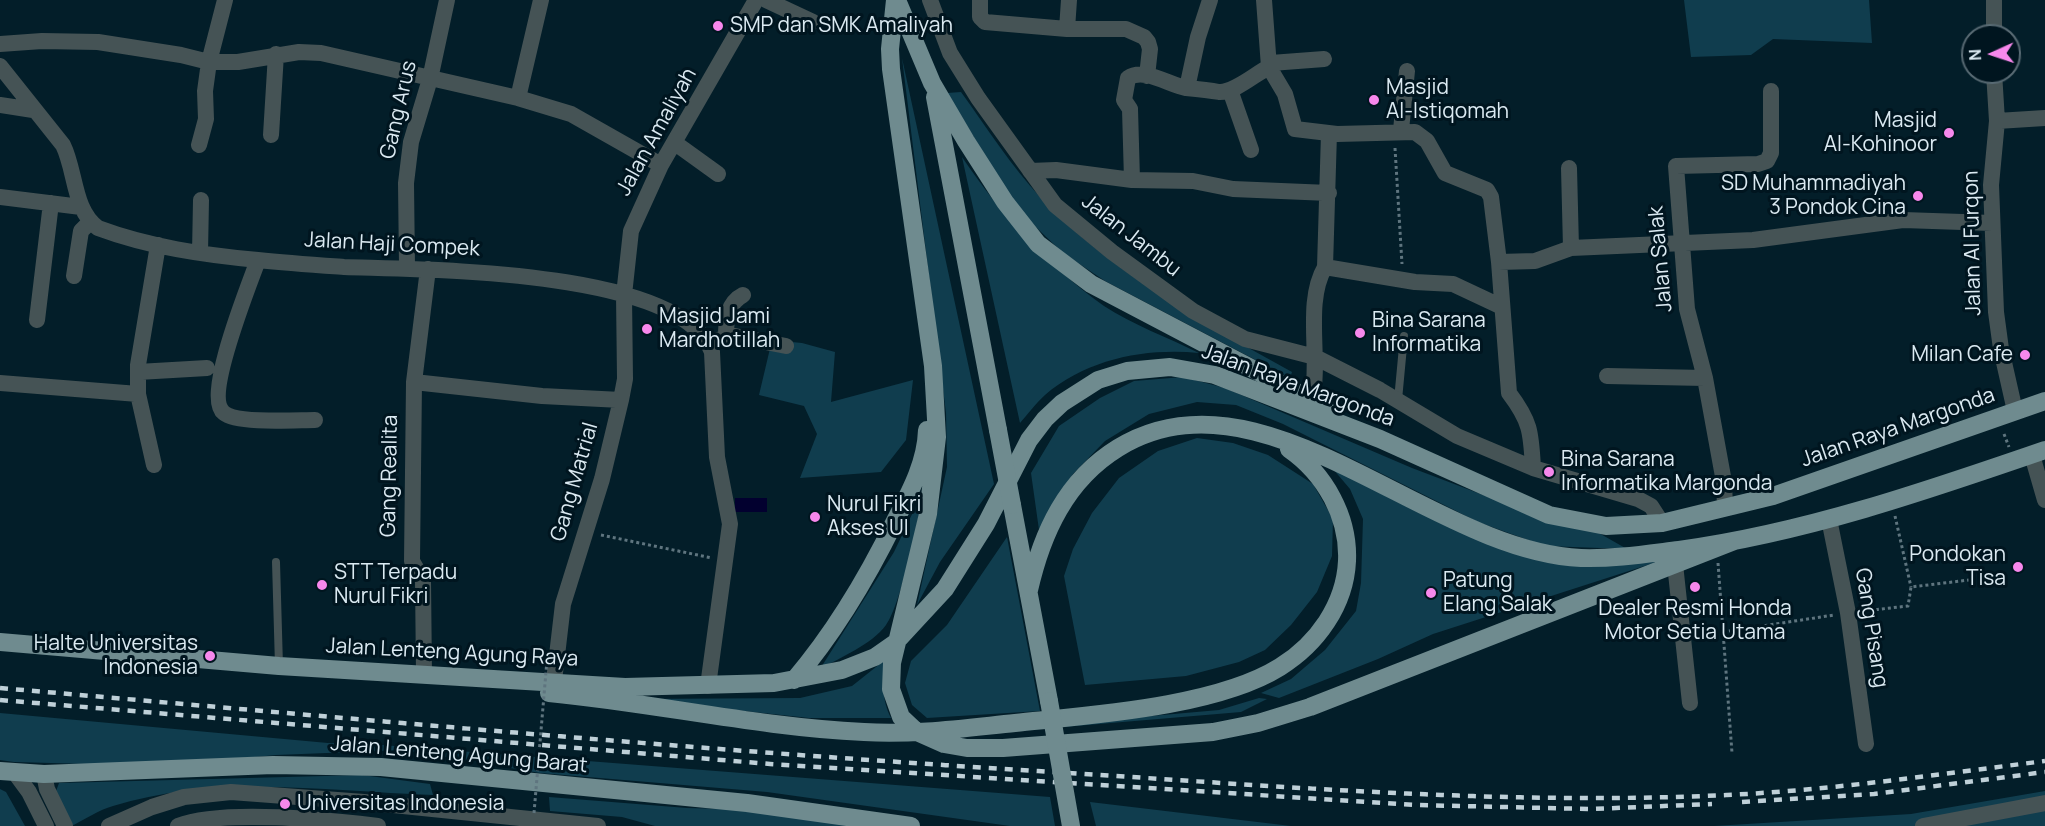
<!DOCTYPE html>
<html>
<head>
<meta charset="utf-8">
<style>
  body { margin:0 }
  #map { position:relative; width:2045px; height:826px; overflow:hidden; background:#031e29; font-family:Manrope,sans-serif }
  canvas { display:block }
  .north { position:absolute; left:1961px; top:24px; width:60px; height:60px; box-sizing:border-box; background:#00151f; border:2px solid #586a73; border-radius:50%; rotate:267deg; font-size:16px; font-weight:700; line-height:24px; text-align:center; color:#dbeaf2 }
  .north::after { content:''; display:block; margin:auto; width:21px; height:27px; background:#f788ec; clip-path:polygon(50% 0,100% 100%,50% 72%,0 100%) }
</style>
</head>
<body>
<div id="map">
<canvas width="2045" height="826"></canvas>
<div class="north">N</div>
</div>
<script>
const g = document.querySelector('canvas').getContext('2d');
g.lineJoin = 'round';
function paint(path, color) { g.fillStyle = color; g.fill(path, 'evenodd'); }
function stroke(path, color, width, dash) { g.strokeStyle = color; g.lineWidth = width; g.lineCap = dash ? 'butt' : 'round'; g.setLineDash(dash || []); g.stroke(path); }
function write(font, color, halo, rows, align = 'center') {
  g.font = font + ' Manrope,sans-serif'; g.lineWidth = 6; g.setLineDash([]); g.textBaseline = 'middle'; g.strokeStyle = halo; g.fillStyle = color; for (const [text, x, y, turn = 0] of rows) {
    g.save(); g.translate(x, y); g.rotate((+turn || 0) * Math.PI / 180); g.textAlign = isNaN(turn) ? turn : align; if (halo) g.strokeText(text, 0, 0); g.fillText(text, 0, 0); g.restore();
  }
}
const green = new Path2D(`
  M1684,0H1869L1872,43L1773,39L1751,55L1691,57Z
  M902,58L994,484L940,562L917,605L947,467L946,413Z
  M961,92C987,128 1011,166 1041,198C1108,270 1207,325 1292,372L1290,378L1105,281L1063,253L1018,210L947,93Z
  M962,157C1001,215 1047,265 1104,306C1131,324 1169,338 1199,353C1144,348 1088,359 1045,395C1036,403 1028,414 1020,423Z
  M772,340L802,343L835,352L831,402L913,380L906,440L881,472L800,478L817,434L804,406L759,395Z
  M1183,377L1225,388L1412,468L1499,501L1590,528L1627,549L1545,546L1478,522L1283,424L1236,405L1197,402L1149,414L1105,441L1073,474L1039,530L1031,473L1059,426L1100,398L1134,381Z
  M1197,438L1233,443L1268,455L1313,484L1333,519L1332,556L1317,592L1291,625L1265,650L1239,662L1186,676L1085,685L1064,576L1073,549L1092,513L1119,478L1158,451Z
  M1333,469L1496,547L1660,561L1433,634L1378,659L1279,698L1261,693L1291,679L1325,650L1356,611L1361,583L1363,519L1350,489Z
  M925,487C918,518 902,603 886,625C871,645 841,657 820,669L894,552Z
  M1007,537L1040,711L927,718L912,705L905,683L911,661L947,625Z
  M886,659C883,681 881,698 891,718H809L633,699L800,698L852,686Z
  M1259,698L1267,699L1241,712L981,734L969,732L1219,710Z
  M0,713L328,743L382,745L1050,797L1055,826H1010L767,792L540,773L404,750L276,755L160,766L14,762L0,760Z
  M362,775L430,784L433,795C328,791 215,774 113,806C99,810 85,819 72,826L55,794L59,783Z
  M0,789L6,792L25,826H0Z
  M2045,791V826H1714L1911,814Z
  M549,797L687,808L772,810L901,826H655L622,817L550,811Z
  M1090,802L1291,826H1096Z`);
const water = new Path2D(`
  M735,498H767V512H735Z`);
const path = new Path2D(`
  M1395,148L1402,264
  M2004,434L2009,447
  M1895,516L1911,587
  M601,535L712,558
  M1718,563L1732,753
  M1864,611L1908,606L1911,587L1969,580
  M1723,632L1834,615
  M525,665L526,659L542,660`);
const lane = new Path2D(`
  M1398,400L1404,336
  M276,562L279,666`);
const street = new Path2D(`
  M766,0L813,22
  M930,0L950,53L978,98L1055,205L1112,252L1193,311L1245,339L1315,357L1380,390L1457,436L1533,468L1638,499L1651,506L1662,523
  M980,0V17L985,22L1067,29H1126L1144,37L1148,42L1150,49L1147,76
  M1264,0L1269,67L1285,94L1295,129L1337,134L1415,132L1427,141L1445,173L1487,190L1491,197L1499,262L1509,393C1531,422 1531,433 1533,468
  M1994,0V36
  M1067,29L1069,0
  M0,44L42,41L98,42L181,55L209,62H238L299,52L321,53L518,98L571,114L661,165
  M0,66L63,145C76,171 73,210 98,228C149,247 204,255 258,260C287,263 316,265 344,267C422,270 680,268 712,352L717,457L730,524L708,686
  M1994,72L1997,121L1991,185L1996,312L2001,349L2015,411
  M1187,88L1198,37L1210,0
  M1230,90L1251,150
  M518,98L541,0
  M0,105L33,110
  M1997,121L2045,118
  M1401,130L1407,71
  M271,135L276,54
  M675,143L718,174
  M199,145L206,119L205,91L209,62L225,0
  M1569,168L1571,248
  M1030,171L1056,170L1132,180L1193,181L1233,189L1329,193
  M1132,180L1130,109L1124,100L1128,78C1144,67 1169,85 1186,88C1197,89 1208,90 1219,92C1234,93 1255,74 1269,67L1271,63L1324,59
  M0,197L81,207
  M200,253L201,200
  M258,260C250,283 203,397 224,413C237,424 296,420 315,420
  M1499,262L1535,261L1571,248L1753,240L1903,220L1992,223
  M407,267L406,183L411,142L430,79L447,0
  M1325,267L1415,282L1453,284L1502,307
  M74,276L81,231L90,222
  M37,320L51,203
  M726,337C726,321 727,303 743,295
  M708,342L735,336L786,346
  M138,372L207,368
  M1607,376L1705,378
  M414,382L542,396L621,400
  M0,383L138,394
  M1312,399C1321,358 1304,303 1325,267L1329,133
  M2032,455L2045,500
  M154,465L138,394V365L158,245
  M1725,507L1724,482L1705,378L1687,309L1676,166L1758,164L1767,161L1771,153V91
  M1829,519L1848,613L1866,744
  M1675,564L1690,703
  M424,675L423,580L412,561L414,382L428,269
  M554,681L563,604L602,479L621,400L625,379L624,295L631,231L661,165L756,0
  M15,773L29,792L46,826
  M44,774L47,789L65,826
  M109,826L152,807L184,797L231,792L364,802L598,826
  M178,826C222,809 329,820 378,826
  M1923,826L2045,803`);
const primary = new Path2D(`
  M895,0L890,49L891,69L933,366L937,437L928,514L892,663L891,689L901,717L917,732L944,744L967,748H1003L1213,732L1258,723L1310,707L1734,541
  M897,0L932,83L966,141L1005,202L1038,244L1091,284L1327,408
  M935,97L998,430
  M1012,505L1049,701
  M1029,590C1042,533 1066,480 1118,448C1263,359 1430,552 1581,558C1614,559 1646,554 1679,550C1804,533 1926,491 2045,450
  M0,642L279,666L625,687L774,683L842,670L875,657L895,643L945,589L986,524L1029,440L1045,419L1062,403L1098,380L1127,371L1170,367L1215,375L1380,439L1549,515L1606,526L1662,523L1773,496L2045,401
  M794,680C836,631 867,578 895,521C910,492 926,463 927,430
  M549,693C654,703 758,727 864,732C915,735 965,728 1015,723C1091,715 1216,707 1280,667C1317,644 1345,605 1347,561C1349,517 1325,474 1289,449
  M0,771L44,774L273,765L381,767L747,803L911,826`);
const rail = new Path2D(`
  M0,688C346,718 691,750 1038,771C1267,785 1497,806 1727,795C1834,790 1940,774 2045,761
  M0,700L770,764L1416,805L1591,809L1712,804
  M1742,802L1874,794L2045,772`);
const pathBridge = new Path2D(`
  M534,813L547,660`);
const primaryBridge = new Path2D(`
  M998,430L1012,505
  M1049,701L1071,826`);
const markers = [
  [718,26,6,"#f788ec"],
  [1374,100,6,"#f788ec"],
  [1949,133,6,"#f788ec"],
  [1918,196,6,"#f788ec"],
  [647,329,6,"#f788ec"],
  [1360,333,6,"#f788ec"],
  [2025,355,6,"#f788ec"],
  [1549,472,6,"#f788ec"],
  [815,517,6,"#f788ec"],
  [2018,567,6,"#f788ec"],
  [322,585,6,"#f788ec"],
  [1695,587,6,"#f788ec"],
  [1431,593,6,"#f788ec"],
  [210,656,6,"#f788ec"],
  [285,804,6,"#f788ec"]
];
const poiNames = [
  ["SMP dan SMK Amaliyah",730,26],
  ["Masjid",1386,88],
  ["Al-Istiqomah",1386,112],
  ["Masjid",1937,121,"right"],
  ["Al-Kohinoor",1937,145,"right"],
  ["SD Muhammadiyah",1906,184,"right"],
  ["3 Pondok Cina",1906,208,"right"],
  ["Masjid Jami",659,317],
  ["Mardhotillah",659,341],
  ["Bina Sarana",1372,321],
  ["Informatika",1372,345],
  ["Milan Cafe",2013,355,"right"],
  ["Bina Sarana",1561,460],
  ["Informatika Margonda",1561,484],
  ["Nurul Fikri",827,505],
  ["Akses UI",827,529],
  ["Pondokan",2006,555,"right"],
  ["Tisa",2006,579,"right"],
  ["STT Terpadu",334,573],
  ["Nurul Fikri",334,597],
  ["Patung",1443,581],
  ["Elang Salak",1443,605],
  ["Dealer Resmi Honda",1695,609,"center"],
  ["Motor Setia Utama",1695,633,"center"],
  ["Halte Universitas",198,644,"right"],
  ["Indonesia",198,668,"right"],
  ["Universitas Indonesia",297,804]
];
const streetNames = [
  ["Gang Arus",399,110,-77],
  ["Jalan Amaliyah",657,132,-61],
  ["Jalan Jambu",1131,236,38],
  ["Jalan Al Furqon",1973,243,-91],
  ["Jalan Haji Compek",392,245,3],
  ["Jalan Salak",1661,259,-95],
  ["Jalan Raya Margonda",1298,386,20],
  ["Jalan Raya Margonda",1898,428,-19],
  ["Gang Realita",390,476,-89],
  ["Gang Matrial",575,482,-74],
  ["Gang Pisang",1871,628,81],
  ["Jalan Lenteng Agung Raya",452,653,3],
  ["Jalan Lenteng Agung Barat",459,755,5]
];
paint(green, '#103d4e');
paint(water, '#02002f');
stroke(path, '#5f757f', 3, [3, 3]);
stroke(lane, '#455355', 8);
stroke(street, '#455355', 16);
stroke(primary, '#6f8b8f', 18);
stroke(rail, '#bfd0d8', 4.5, [8, 8]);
stroke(pathBridge, '#5f757f', 3, [3, 3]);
stroke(primaryBridge, '#6f8b8f', 18);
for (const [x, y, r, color] of markers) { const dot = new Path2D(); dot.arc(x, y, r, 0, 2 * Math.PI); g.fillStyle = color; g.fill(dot); stroke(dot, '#00151f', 2); }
write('21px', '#dbeaf2', '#00151f', poiNames, 'left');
write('21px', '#dbeaf2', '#00151f', streetNames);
</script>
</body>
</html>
